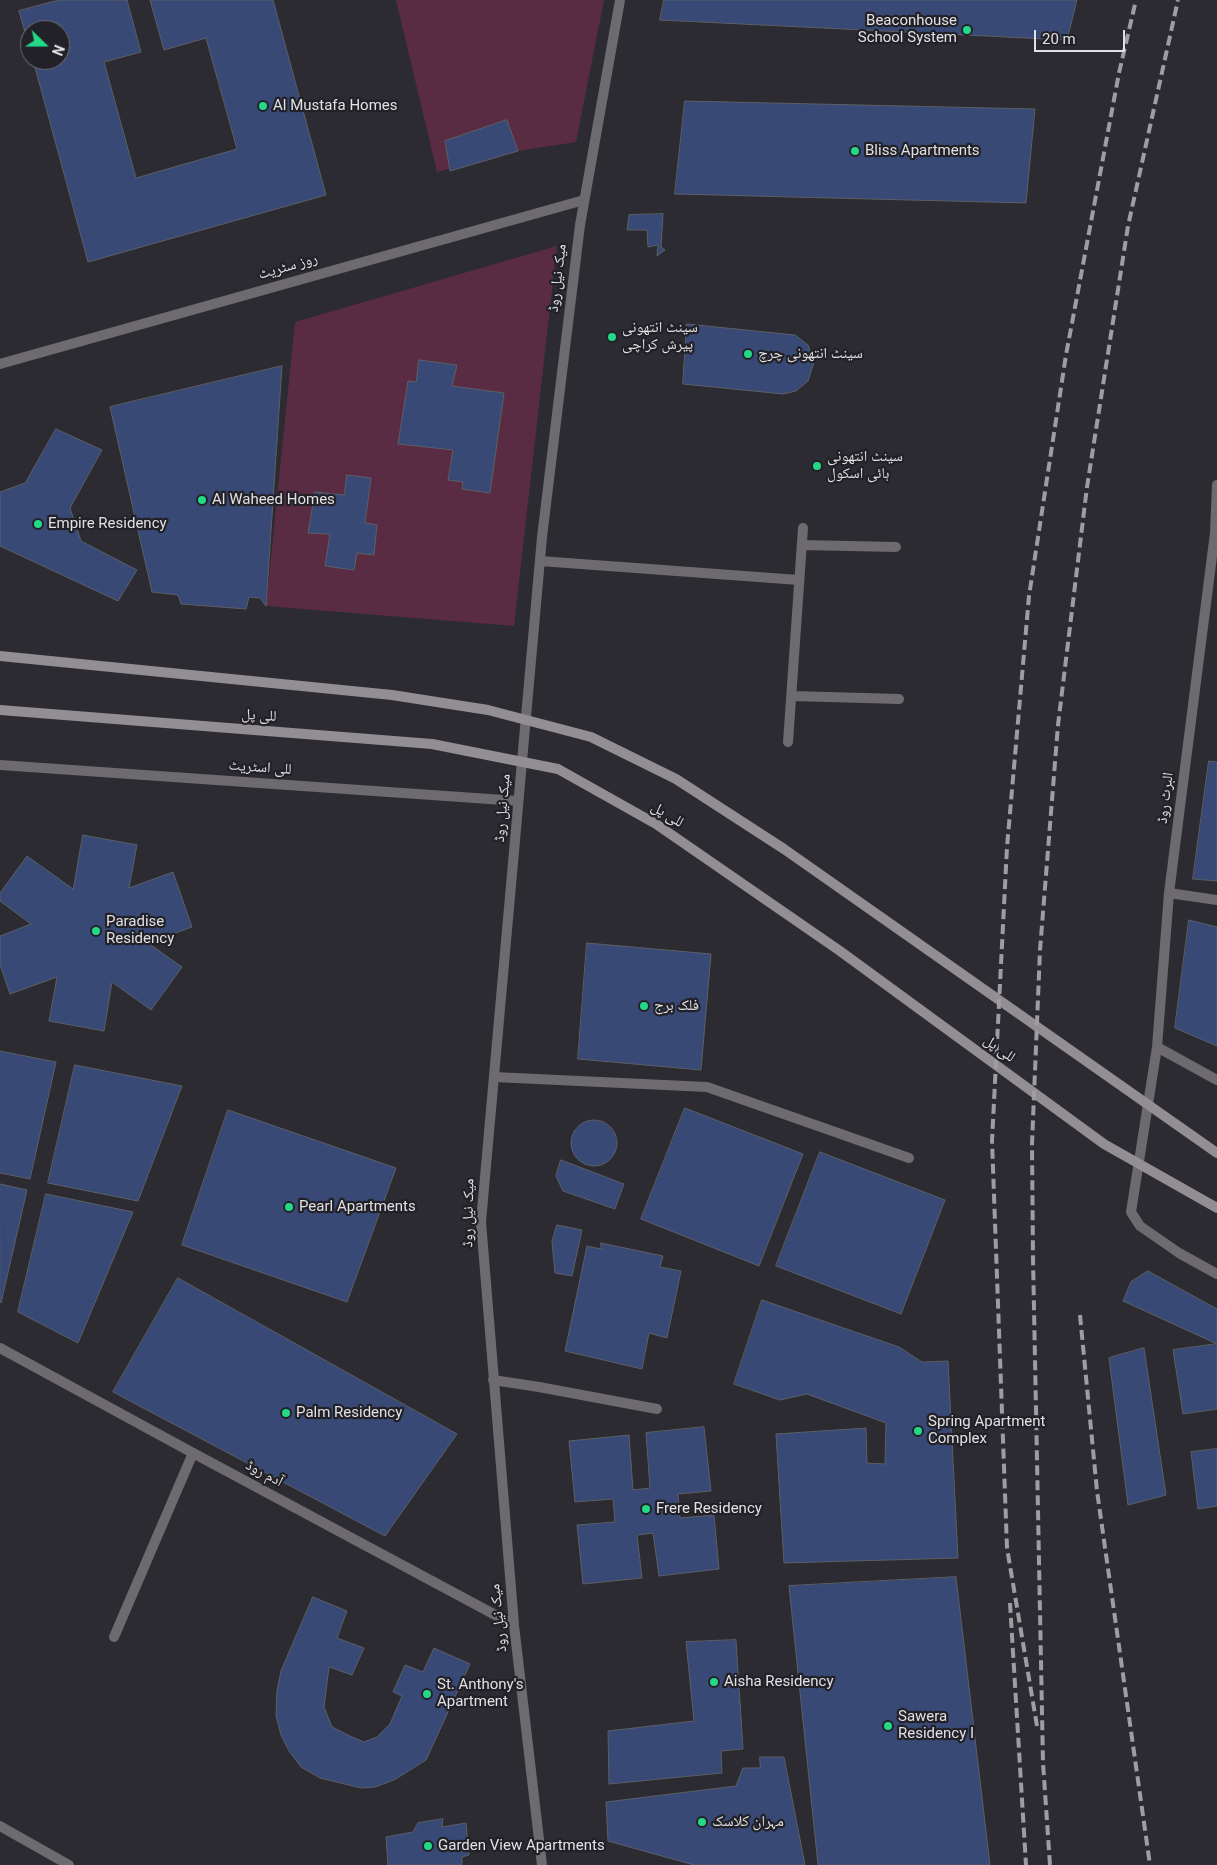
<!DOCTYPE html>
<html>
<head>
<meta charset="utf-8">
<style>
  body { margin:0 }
  #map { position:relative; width:1217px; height:1865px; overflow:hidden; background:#2c2b31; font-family:Roboto,sans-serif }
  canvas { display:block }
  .north { position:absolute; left:20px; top:20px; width:50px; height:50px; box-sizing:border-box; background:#222127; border:1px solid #6e6d73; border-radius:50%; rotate:112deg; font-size:14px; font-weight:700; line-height:20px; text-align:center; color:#e1e0e4 }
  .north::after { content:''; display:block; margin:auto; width:18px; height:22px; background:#23d886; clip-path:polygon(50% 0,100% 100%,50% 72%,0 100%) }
  .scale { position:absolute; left:1034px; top:30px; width:91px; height:22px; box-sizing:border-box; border:2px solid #e1e0e4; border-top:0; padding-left:6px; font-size:15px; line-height:18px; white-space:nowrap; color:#e1e0e4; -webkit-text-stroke:4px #222127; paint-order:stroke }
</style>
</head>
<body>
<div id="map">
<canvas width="1217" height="1865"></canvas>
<div class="north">N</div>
<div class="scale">20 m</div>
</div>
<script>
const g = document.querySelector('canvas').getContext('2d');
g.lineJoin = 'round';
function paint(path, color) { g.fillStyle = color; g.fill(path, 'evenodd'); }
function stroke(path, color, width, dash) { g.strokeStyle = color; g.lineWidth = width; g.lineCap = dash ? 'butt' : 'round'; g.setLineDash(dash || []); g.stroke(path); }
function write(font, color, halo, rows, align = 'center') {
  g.font = font + ' Roboto,"Noto Naskh Arabic",sans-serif'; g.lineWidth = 4.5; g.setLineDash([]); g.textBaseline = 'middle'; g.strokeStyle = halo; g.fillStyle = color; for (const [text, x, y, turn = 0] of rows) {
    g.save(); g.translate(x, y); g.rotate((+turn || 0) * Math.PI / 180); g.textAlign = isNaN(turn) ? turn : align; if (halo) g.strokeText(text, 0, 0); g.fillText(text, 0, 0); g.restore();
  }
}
const green = new Path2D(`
  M396,0H604L576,142L518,151L437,172Z
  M557,246L514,626L266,606L295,322Z`);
const building = new Path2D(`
  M59,0H127L141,52L104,62L136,178L237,149L206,38L164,50L150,0H273L326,195L88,262L33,60H60V30H30V50L19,11Z
  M664,0H1077L1067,40L660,20Z
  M685,101L1035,109L1026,203L675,194Z
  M507,120L518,151L450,171L445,141Z
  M663,214L661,247L665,250L657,256L658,245L648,247L647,230H627L629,215Z
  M687,324L795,335L808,345L814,362L808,381L796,391L783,394L683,384Z
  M419,360L457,365L452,386L504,393L490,493L462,489L463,482L448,480L453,450L398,444L408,381L416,382Z
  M282,366L266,606L260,598L249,597L246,609L181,604L178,595L152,592L110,407Z
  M56,429L102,450L70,508L81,541L137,570L118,601L0,546V492L25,483Z
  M347,475L371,478L365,523L377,525L374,555L357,553L354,570L325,566L330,534L308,533L315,492L344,495Z
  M1209,761L1217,762V881L1193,879Z
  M83,835L137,845L129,888L173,872L192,927L148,943L182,967L151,1010L112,982L104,1031L49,1021L57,977L10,994L0,965V936L31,924L0,901V893L27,856L73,889Z
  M1189,920L1217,927V1046L1175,1028Z
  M587,943L711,954L701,1070L578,1059Z
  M0,1051L56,1062L30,1179L0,1173Z
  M75,1065L182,1086L138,1201L48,1183Z
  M685,1108L803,1154L759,1266L641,1219Z
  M228,1110L396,1168L347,1302L182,1245Z
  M571 1143a23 23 0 1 1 46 0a23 23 0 1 1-46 0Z
  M820,1152L945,1200L901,1314L776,1266Z
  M561,1160L624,1184L615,1209L563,1191L556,1176Z
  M0,1184L27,1190L1,1303L0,1302Z
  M46,1194L133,1212L78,1343L18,1312Z
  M557,1225L582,1230L572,1276L555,1273L552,1242Z
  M601,1243L663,1256L660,1267L681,1271L667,1338L649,1333L642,1369L565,1351L587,1246L601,1249Z
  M1148,1271L1217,1309V1344L1123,1301L1131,1282Z
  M178,1278L457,1434L385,1536L113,1392Z
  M762,1300L899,1347L922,1362L948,1361L958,1558L784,1563L776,1434L866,1428L867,1463L885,1464L886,1423L807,1394L780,1400L734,1384Z
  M1217,1344V1409L1183,1414L1173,1350Z
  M1144,1348L1166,1495L1128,1505L1109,1358Z
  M704,1427L711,1491L678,1494L680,1518L714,1515L719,1569L659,1576L653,1533L637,1535L642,1578L583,1584L577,1525L615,1522L613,1499L575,1502L569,1441L629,1435L633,1490L650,1488L646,1433Z
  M1217,1449V1506L1198,1509L1191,1452Z
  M956,1577L990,1865H818L789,1586Z
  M313,1597L347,1611L337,1638L364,1648L352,1675L329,1667L324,1707L332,1727L350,1736L364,1742L377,1737L390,1724L402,1696L393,1692L405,1665L423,1672L434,1648L470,1664L426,1760L394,1780L375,1787L361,1788L320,1778L301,1767L289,1751L281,1735L276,1716L277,1691L281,1671Z
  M736,1640L743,1749L721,1751L722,1773L609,1784L608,1731L694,1721L686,1642Z
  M760,1757H784L805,1865H694L608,1841L606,1802L736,1786L743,1768H760Z
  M443,1819L442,1827L466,1823L469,1855L462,1857V1865H388L386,1837L413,1832L418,1823Z`);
const service = new Path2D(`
  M802,545L896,547
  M540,561L799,580
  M792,696L899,699
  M788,742L803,528
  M494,1077L707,1087L909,1158
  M493,1380L539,1387L657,1409`);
const minor = new Path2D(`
  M0,364L584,200
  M1217,485L1215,533L1169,893L1157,1047L1131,1212L1140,1226L1179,1253L1217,1274
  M0,765L518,801
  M1169,893L1217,900
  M1157,1047L1217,1080
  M114,1637L193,1453
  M0,1826L69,1865`);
const tertiary = new Path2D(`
  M0,1348L193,1453L514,1625
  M542,1865L514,1625L481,1222L542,537L580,225L620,0`);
const secondary = new Path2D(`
  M0,656L392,695L488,710L591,737L676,779L784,849L1217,1153
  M0,710L432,744L558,769L656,824L840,951L1104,1144L1217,1208`);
const rail = new Path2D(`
  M1080,1315L1097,1491L1150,1865
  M1010,1603L1026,1865
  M1037,1726L1007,1548L992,1141L1007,847L1029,596L1066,355L1119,73L1136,0
  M1050,1865L1043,1763L1033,1258L1032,1144L1040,950L1058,725L1087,487L1128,226L1178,0`);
const markers = [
  [967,30,5,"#23d886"],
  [263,106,5,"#23d886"],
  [855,151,5,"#23d886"],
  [612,337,5,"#23d886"],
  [748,354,5,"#23d886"],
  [817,466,5,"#23d886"],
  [202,500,5,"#23d886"],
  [38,524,5,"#23d886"],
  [96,931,5,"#23d886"],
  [644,1006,5,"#23d886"],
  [289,1207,5,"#23d886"],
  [286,1413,5,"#23d886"],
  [918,1431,5,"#23d886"],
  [646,1509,5,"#23d886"],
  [714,1682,5,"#23d886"],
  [427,1694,5,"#23d886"],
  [888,1726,5,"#23d886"],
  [702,1822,5,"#23d886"],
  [428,1846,5,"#23d886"]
];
const poiNames = [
  ["Beaconhouse",957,21,"right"],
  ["School System",957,38,"right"],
  ["Al Mustafa Homes",273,106],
  ["Bliss Apartments",865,151],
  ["سینٹ انتھونی",622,328],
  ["پیرش کراچی",622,345],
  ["سینٹ انتھونی چرچ",758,354],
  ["سینٹ انتھونی",827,457],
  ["ہائی اسکول",827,474],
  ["Al Waheed Homes",212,500],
  ["Empire Residency",48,524],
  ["Paradise",106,922],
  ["Residency",106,939],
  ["فلک برج",654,1006],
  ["Pearl Apartments",299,1207],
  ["Palm Residency",296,1413],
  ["Spring Apartment",928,1422],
  ["Complex",928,1439],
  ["Frere Residency",656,1509],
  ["Aisha Residency",724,1682],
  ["St. Anthony's",437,1685],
  ["Apartment",437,1702],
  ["Sawera",898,1717],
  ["Residency I",898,1734],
  ["مہران کلاسک",712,1822],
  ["Garden View Apartments",438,1846]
];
const streetNames = [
  ["روز سٹریٹ",288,267,-16],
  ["میک نیل روڈ",558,278,-83],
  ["للی پل",259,716,4],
  ["للی اسٹریٹ",260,768,4],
  ["البرٹ روڈ",1166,798,-83],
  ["میک نیل روڈ",503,808,-85],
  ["للی پل",667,815,32],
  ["للی پل",999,1049,36],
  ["میک نیل روڈ",469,1213,-89],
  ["آدم روڈ",264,1474,28],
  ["میک نیل روڈ",499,1618,-96]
];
paint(green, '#5a2c43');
paint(building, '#384975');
stroke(building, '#5c5f66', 1);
stroke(service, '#6d6b6d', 10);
stroke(minor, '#6d6b6d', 10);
stroke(tertiary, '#6d6b6d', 10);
stroke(secondary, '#928e92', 10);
stroke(rail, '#9e9da2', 4, [10, 5]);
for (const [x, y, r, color] of markers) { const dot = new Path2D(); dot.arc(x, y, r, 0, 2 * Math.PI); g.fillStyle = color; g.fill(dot); stroke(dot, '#222127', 2); }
write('15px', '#e1e0e4', '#222127', poiNames, 'left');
write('15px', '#e1e0e4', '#222127', streetNames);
</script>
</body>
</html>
